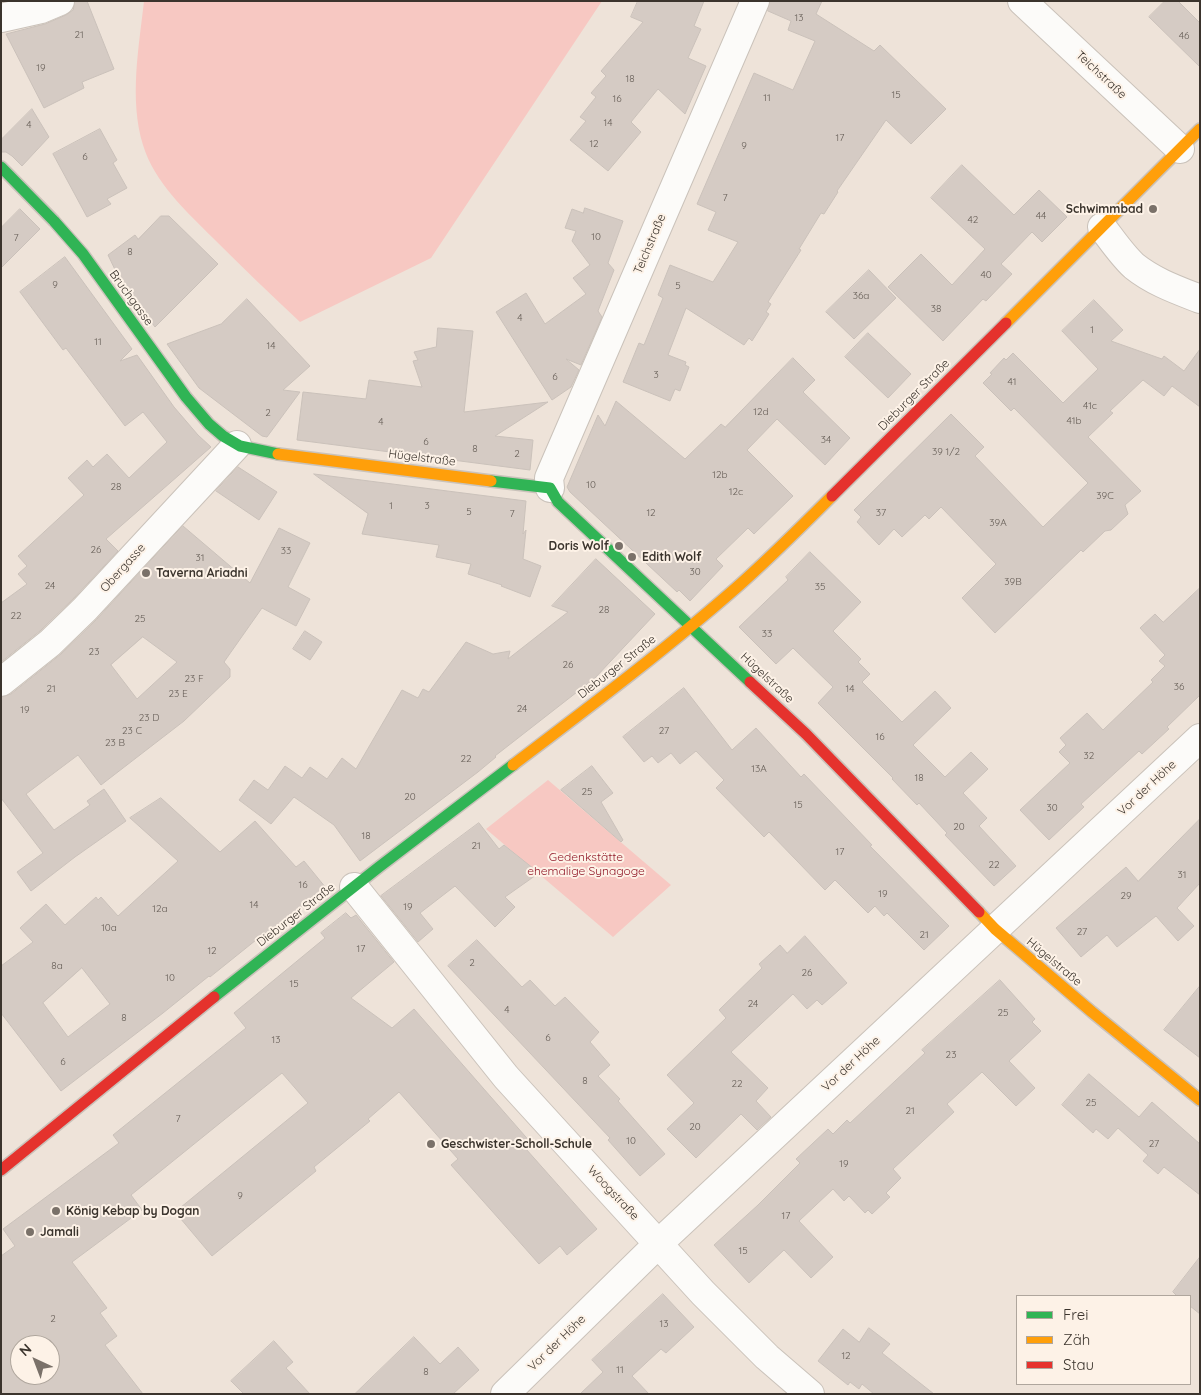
<!DOCTYPE html>
<html>
<head>
<meta charset="utf-8">
<style>
  body { margin:0 }
  #map { position:relative; width:1201px; height:1395px; overflow:hidden; background:#eee3d9; font-family:Quicksand,sans-serif }
  canvas { display:block }
  .frame { position:absolute; inset:0; border:2px solid #3b342d; pointer-events:none }
  .legend { position:absolute; left:1016px; top:1295px; width:175px; height:90px; box-sizing:border-box; background:#fdf2e7; border:1px solid #afa69d; margin:0; padding:6px 9px; list-style:none; font-size:15px; color:#3b342d }
  .legend li { display:flex; align-items:center; gap:10px; height:25px }
  .legend b { width:25px; border:1px solid #afa69d }
  .north { position:absolute; left:10px; top:1335px; width:50px; height:50px; box-sizing:border-box; background:#fdf2e7; border:1px solid #afa69d; border-radius:50%; rotate:317deg; font-size:14px; font-weight:700; line-height:20px; text-align:center; color:#3b342d }
  .north::after { content:''; display:block; margin:auto; width:18px; height:22px; background:#7a7169; clip-path:polygon(50% 0,100% 100%,50% 72%,0 100%) }
</style>
</head>
<body>
<div id="map">
<canvas width="1201" height="1395"></canvas>
<div class="frame"></div>
<ul class="legend">
<li><b style="height:6px;background:#30b455"></b>Frei</li>
<li><b style="height:6px;background:#ff9f0a"></b>Zäh</li>
<li><b style="height:6px;background:#e5322d"></b>Stau</li>
</ul>
<div class="north">N</div>
</div>
<script>
const g = document.querySelector('canvas').getContext('2d');
g.lineJoin = 'round';
function paint(path, color) { g.fillStyle = color; g.fill(path, 'evenodd'); }
function stroke(path, color, width, dash) { g.strokeStyle = color; g.lineWidth = width; g.lineCap = dash ? 'butt' : 'round'; g.setLineDash(dash || []); g.stroke(path); }
function write(font, color, halo, rows, align = 'center') {
  g.font = font + ' Quicksand,sans-serif'; g.lineWidth = 4; g.setLineDash([]); g.textBaseline = 'middle'; g.strokeStyle = halo; g.fillStyle = color; for (const [text, x, y, turn = 0] of rows) {
    g.save(); g.translate(x, y); g.rotate((+turn || 0) * Math.PI / 180); g.textAlign = isNaN(turn) ? turn : align; if (halo) g.strokeText(text, 0, 0); g.fillText(text, 0, 0); g.restore();
  }
}
const green = new Path2D(`
  M144,1H602L431,258L300,322C271,295 242,267 213,238C186,211 154,182 143,145C129,99 139,47 144,1Z
  M548,780L671,885L613,937L486,829Z`);
const building = new Path2D(`
  M75,1H87L114,69L82,82L84,88L44,108L6,34L45,24L66,15L73,10Z
  M638,1H704L694,26L701,29L688,58L706,66L685,114L658,89L631,122L641,132L608,171L570,140L586,121L580,117L596,97L591,93L606,76L601,71L643,22L631,17Z
  M770,1H822L816,14L874,51L880,45L946,109L911,144L886,120L837,191L838,192L824,214L821,213L799,249L801,250L768,302L771,304L766,312L769,314L752,341L749,338L744,345L686,308L668,355L686,362L685,365L689,367L680,391L675,389L670,401L623,382L639,343L644,345L663,298L658,295L670,265L713,282L738,242L708,230L716,212L697,204L754,73L793,90L815,41L788,30L791,21L768,11Z
  M1165,1H1178L1200,23V67L1149,17Z
  M32,109L49,137L22,166L12,156L6,152H1V140Z
  M100,129L117,160L113,163L127,188L107,199L111,204L87,217L53,154Z
  M962,165L1014,215L1039,190L1067,217L1042,242L1032,232L1001,264L1012,274L986,301L983,299L943,341L888,287L921,254L952,285L985,249L931,198Z
  M585,208L623,221L608,263L614,270L598,311L602,317L581,365L566,359L579,370L571,387L552,400L496,312L526,293L545,324L586,294L573,278L590,265L572,241L576,231L565,228L572,209L583,213Z
  M20,209L40,229L1,268V228Z
  M161,216H169L218,264L155,327L119,278L108,255L135,235L138,239Z
  M65,257L132,349L120,361L137,355L174,407L198,435L211,447L106,539L118,551L74,598L40,631L1,662V603L27,584L18,574L27,566L18,556L84,495L68,478L87,460L93,467L107,454L129,478L167,442L143,412L125,426L66,348L63,350L20,292Z
  M869,270L896,298L854,339L826,312Z
  M247,299L310,366L283,390L300,392L267,437L262,436L199,388L167,344L221,324Z
  M1094,300L1123,330L1111,341L1162,359L1164,356L1184,371L1200,349V407L1172,386L1164,396L1143,380L1110,411L1113,413L1088,437L1141,491L1125,505L1128,514L1111,530L1105,531L1083,552L1081,550L995,633L962,598L996,564L941,507L929,519L925,515L902,537L894,529L879,545L857,522L861,517L854,510L951,414L984,447L975,456L1043,527L1088,483L1014,408L1011,411L983,383L992,374L990,373L1004,358L1006,360L1013,353L1063,403L1098,369L1062,331Z
  M438,328L473,331L464,412L548,402L495,436L533,440L530,470L297,440L303,392L366,399L369,380L422,387L413,361L418,360L414,352L436,347Z
  M868,333L911,374L888,398L845,357Z
  M793,358L815,380L803,392L850,438L825,465L777,419L747,450L793,496L754,534L748,528L716,559L723,566L690,601L679,590L677,592L570,492L567,487L598,415L605,426L616,401L685,459L721,424L725,427Z
  M238,467L277,492L259,520L216,491Z
  M314,474L526,501L523,534L526,530L523,559L541,566L530,597L501,586L502,585L468,574L471,564L436,557L439,545L362,534L368,514Z
  M183,526L250,583L279,528L310,543L288,587L310,599L296,626L262,608L224,662L230,669V677L184,721L101,785L78,755L26,794L54,830L90,805L87,801L104,789L126,821L75,857L31,891L17,872L43,853L1,798V697L11,694L61,654L96,620ZM143,637L177,662L137,699L111,665Z
  M810,552L861,602L833,631L861,659L858,662L870,674L862,682L902,722L935,691L951,708L913,745L945,777L971,752L988,769L963,793L987,818L979,826L1016,866L994,886L945,835L947,833L919,803L917,805L892,779L893,778L818,703L833,687L793,648L776,664L739,627L788,580L786,577Z
  M596,559L655,614L595,678L495,756L496,757L478,772L360,861L334,825L294,797L271,824L239,800L254,780L268,790L285,766L302,778L310,767L327,779L342,758L356,769L402,690L418,698L423,689L429,692L466,642L493,654L510,651L508,659L568,612L552,606Z
  M1200,588V695L1167,727L1169,729L1142,754L1139,751L1081,804L1084,807L1049,840L1020,810L1070,763L1059,752L1066,745L1060,738L1087,713L1103,730L1153,682L1151,680L1165,666L1159,661L1165,655L1140,628L1155,614L1163,622Z
  M305,631L322,642L310,660L293,649Z
  M684,688L732,750L756,728L801,777L804,774L872,845L870,846L949,926L924,950L887,913L884,916L875,906L868,913L835,880L825,890L769,832L764,837L716,788L724,780L696,751L680,764L671,753L658,763L652,756L644,762L623,737Z
  M592,766L613,793L601,802L623,840L621,842L561,790Z
  M161,798L220,852L255,821L296,867L304,861L326,888L263,938L261,936L210,977L209,976L163,1013L61,1091L1,1013V966L33,942L20,928L46,904L65,925L96,897L98,900L101,897L118,916L178,861L130,818ZM82,968L110,1004L68,1037L43,1003Z
  M1200,819V883L1177,908L1194,926L1178,941L1156,916L1117,947L1107,935L1081,957L1056,928L1126,867L1138,881Z
  M479,823L499,849L504,845L539,873L505,897L515,907L495,927L455,886L420,913L433,929L418,942L381,896Z
  M346,913L351,918L356,915L394,962L351,998L392,1028L414,1009L532,1144L526,1149L597,1229L567,1255L560,1246L539,1264L451,1165L458,1159L399,1092L368,1119L370,1121L314,1167L316,1171L212,1256L175,1212L308,1103L282,1073L131,1195L142,1210L72,1262L107,1308L100,1313L117,1336L105,1345L143,1394H1V1256L15,1246L3,1229L119,1143L113,1135L246,1028L234,1013L325,938L321,933ZM20,1345H50V1375H20Z
  M805,936L847,983L822,1005L817,1000L807,1009L793,994L731,1052L768,1088L756,1101L771,1117L757,1130L741,1114L696,1158L667,1129L694,1103L667,1075L726,1018L719,1010L762,968L759,964L780,945L787,953Z
  M477,940L522,987L530,980L555,1006L565,997L599,1032L590,1042L610,1065L598,1076L620,1099L618,1101L665,1154L640,1176L608,1140L610,1138L448,966Z
  M1000,980L1035,1019L1032,1022L1041,1031L1009,1061L1035,1088L1016,1106L982,1072L947,1104L954,1112L893,1169L901,1178L886,1193L890,1197L872,1214L868,1210L865,1213L849,1196L844,1201L833,1189L799,1221L833,1257L811,1278L784,1250L749,1283L714,1245L758,1205L800,1163L796,1159L828,1129L833,1134L847,1120L850,1123L925,1053L922,1050Z
  M1200,986V1058L1164,1030Z
  M1089,1074L1139,1117L1152,1102L1200,1144V1195L1164,1167L1158,1174L1143,1161L1148,1155L1118,1128L1108,1139L1096,1129L1093,1133L1062,1105Z
  M1200,1257V1314L1190,1306V1296H1177L1173,1292Z
  M663,1294L694,1327L666,1353L661,1349L632,1376L649,1394H580L603,1372L592,1360Z
  M869,1328L890,1344L882,1353L934,1394H874L862,1384L859,1389L850,1382L848,1385L818,1361L843,1329L859,1342Z
  M414,1337L440,1364L458,1347L479,1370L453,1394H355Z
  M274,1341L293,1362L286,1368L310,1394H244L231,1381Z`);
const street = new Path2D(`
  M1022,1L1180,149
  M1,18L41,9L60,1
  M1102,227C1112,240 1122,255 1134,266C1154,282 1177,290 1200,299
  M550,488L549,478L552,471L755,1
  M1,682L50,643L85,609L237,445
  M354,887L506,1077L703,1293L767,1357L810,1394
  M505,1394L659,1243L1200,738`);
const fast = new Path2D(`
  M1,167L54,221L83,254L186,397L209,424L223,436L240,446L278,454
  M491,481L550,488L558,502L750,682
  M214,997L379,867L513,765`);
const slow = new Path2D(`
  M1006,323L1200,129
  M278,454L491,481
  M513,765C588,708 664,651 736,588C769,559 800,528 832,496
  M979,912L995,929L1092,1012L1200,1100`);
const jam = new Path2D(`
  M832,496L1006,323
  M750,682L806,734L979,912
  M1,1170L214,997`);
const markers = [
  [1153,209,5,"#7a7169"],
  [619,546,5,"#7a7169"],
  [632,557,5,"#7a7169"],
  [146,573,5,"#7a7169"],
  [431,1144,5,"#7a7169"],
  [56,1211,5,"#7a7169"],
  [30,1232,5,"#7a7169"]
];
const numberNames = [
  ["13",799,18],
  ["21",79,35],
  ["46",1184,36],
  ["19",41,68],
  ["18",630,79],
  ["15",896,95],
  ["11",767,98],
  ["16",617,99],
  ["14",608,123],
  ["4",29,125],
  ["17",840,138],
  ["12",594,144],
  ["9",744,146],
  ["6",85,157],
  ["7",725,198],
  ["44",1041,216],
  ["42",973,220],
  ["10",596,237],
  ["7",16,238],
  ["8",130,252],
  ["40",986,275],
  ["9",55,285],
  ["5",678,286],
  ["36a",861,296],
  ["38",936,309],
  ["4",520,318],
  ["1",1092,330],
  ["11",98,342],
  ["14",271,346],
  ["3",656,375],
  ["6",555,377],
  ["41",1012,382],
  ["41c",1090,406],
  ["12d",761,412],
  ["2",268,413],
  ["41b",1074,421],
  ["4",381,422],
  ["34",826,440],
  ["6",426,442],
  ["8",475,449],
  ["39 1/2",946,452],
  ["2",517,454],
  ["12b",720,475],
  ["10",591,485],
  ["28",116,487],
  ["12c",736,492],
  ["39C",1105,496],
  ["1",391,506],
  ["3",427,506],
  ["5",469,512],
  ["12",651,513],
  ["37",881,513],
  ["7",512,514],
  ["39A",998,523],
  ["26",96,550],
  ["33",286,551],
  ["31",200,558],
  ["30",695,572],
  ["39B",1013,582],
  ["24",50,586],
  ["35",820,587],
  ["28",604,610],
  ["22",16,616],
  ["25",140,619],
  ["33",767,634],
  ["23",94,652],
  ["26",568,665],
  ["23 F",194,679],
  ["36",1179,687],
  ["21",51,689],
  ["14",850,689],
  ["23 E",178,694],
  ["24",522,709],
  ["19",25,710],
  ["23 D",149,718],
  ["23 C",132,731],
  ["27",664,731],
  ["16",880,737],
  ["23 B",115,743],
  ["32",1089,756],
  ["22",466,759],
  ["13A",759,769],
  ["18",919,778],
  ["25",587,792],
  ["20",410,797],
  ["15",798,805],
  ["30",1052,808],
  ["20",959,827],
  ["18",366,836],
  ["21",476,846],
  ["17",840,852],
  ["22",994,865],
  ["31",1182,875],
  ["16",303,885],
  ["19",883,894],
  ["29",1126,896],
  ["14",254,905],
  ["19",408,907],
  ["12a",160,909],
  ["10a",109,928],
  ["27",1082,932],
  ["21",924,935],
  ["17",361,949],
  ["12",212,951],
  ["2",472,963],
  ["8a",57,966],
  ["26",807,973],
  ["10",170,978],
  ["15",294,984],
  ["24",753,1004],
  ["4",507,1010],
  ["25",1003,1013],
  ["8",124,1018],
  ["6",548,1038],
  ["13",276,1040],
  ["23",951,1055],
  ["6",63,1062],
  ["8",585,1081],
  ["22",737,1084],
  ["25",1091,1103],
  ["21",910,1111],
  ["7",178,1119],
  ["20",695,1127],
  ["10",631,1141],
  ["27",1154,1144],
  ["19",844,1164],
  ["9",240,1196],
  ["17",786,1216],
  ["15",743,1251],
  ["2",53,1319],
  ["13",664,1324],
  ["12",846,1356],
  ["11",620,1370],
  ["8",426,1372]
];
const streetNames = [
  ["Teichstraße",1101,75,43],
  ["Teichstraße",650,244,-67],
  ["Bruchgasse",131,298,54],
  ["Dieburger Straße",914,395,-45],
  ["Hügelstraße",422,458,7],
  ["Obergasse",123,568,-48],
  ["Dieburger Straße",617,667,-38],
  ["Hügelstraße",767,678,43],
  ["Vor der Höhe",1147,788,-43],
  ["Dieburger Straße",296,915,-38],
  ["Hügelstraße",1054,962,40],
  ["Vor der Höhe",851,1064,-43],
  ["Woogstraße",613,1193,47],
  ["Vor der Höhe",557,1343,-44]
];
const poiNames = [
  ["Schwimmbad",1143,209,"right"],
  ["Doris Wolf",609,546,"right"],
  ["Edith Wolf",642,557],
  ["Taverna Ariadni",156,573],
  ["Geschwister-Scholl-Schule",441,1144],
  ["König Kebap by Dogan",66,1211],
  ["Jamali",40,1232]
];
const parkNames = [
  ["Gedenkstätte",586,857],
  ["ehemalige Synagoge",586,871]
];
paint(green, '#f7c8c2');
paint(building, '#d5cbc4');
stroke(building, '#cac1ba', 1);
stroke(street, '#cac2ba', 30);
stroke(fast, '#cac2ba', 14);
stroke(slow, '#cac2ba', 14);
stroke(jam, '#cac2ba', 14);
stroke(street, '#fcfbf9', 28);
stroke(fast, '#30b455', 11);
stroke(slow, '#ff9f0a', 11);
stroke(jam, '#e5322d', 11);
for (const [x, y, r, color] of markers) { const dot = new Path2D(); dot.arc(x, y, r, 0, 2 * Math.PI); g.fillStyle = color; g.fill(dot); stroke(dot, '#fdf2e7', 2); }
write('10px', '#655d56', null, numberNames);
write('12px', '#3b342d', '#fdf2e7', streetNames);
write('bold 12px', '#3b342d', '#fdf2e7', poiNames, 'left');
write('12px', '#911828', '#fdf2e7', parkNames);
</script>
</body>
</html>
